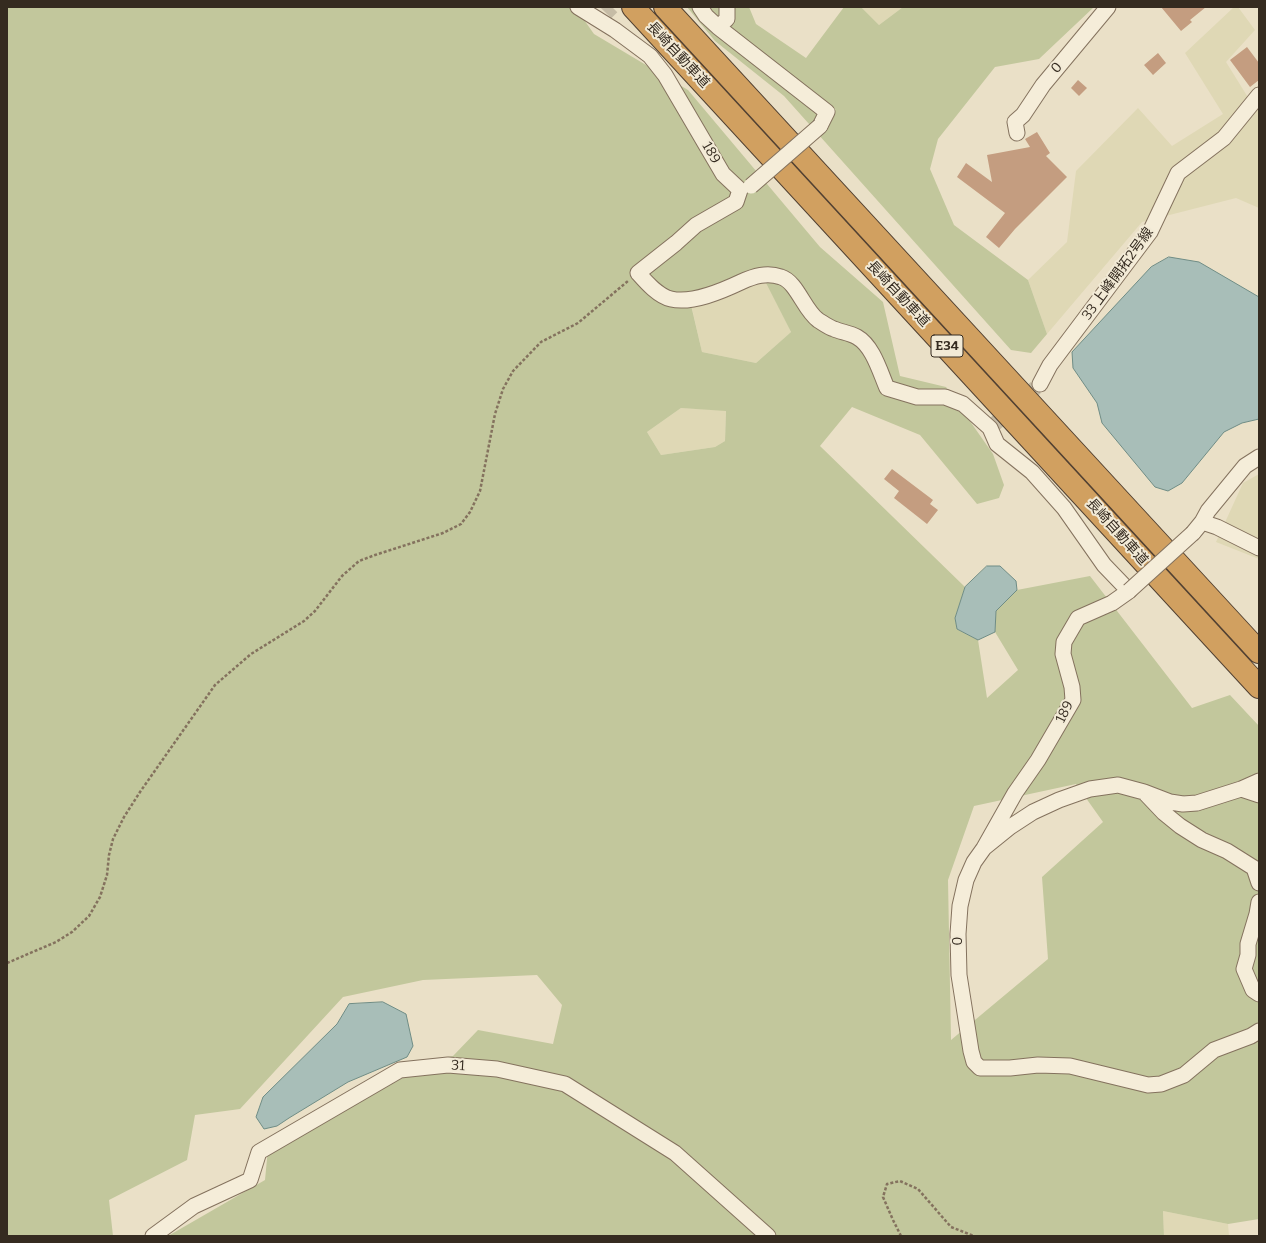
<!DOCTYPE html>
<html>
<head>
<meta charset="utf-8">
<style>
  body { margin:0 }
  #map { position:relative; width:1266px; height:1243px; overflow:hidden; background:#eae0c7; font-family:Bitter,serif }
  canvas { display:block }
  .frame { position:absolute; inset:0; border:8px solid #352b20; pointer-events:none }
</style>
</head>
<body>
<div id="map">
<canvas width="1266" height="1243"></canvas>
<div class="frame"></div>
</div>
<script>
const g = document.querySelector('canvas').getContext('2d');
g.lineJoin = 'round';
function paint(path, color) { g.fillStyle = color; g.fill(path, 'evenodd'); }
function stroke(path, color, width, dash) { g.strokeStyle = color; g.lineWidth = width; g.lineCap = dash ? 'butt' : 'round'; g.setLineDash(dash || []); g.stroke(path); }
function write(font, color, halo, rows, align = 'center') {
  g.font = font + ' Bitter,"Noto Sans JP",serif'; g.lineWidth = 4; g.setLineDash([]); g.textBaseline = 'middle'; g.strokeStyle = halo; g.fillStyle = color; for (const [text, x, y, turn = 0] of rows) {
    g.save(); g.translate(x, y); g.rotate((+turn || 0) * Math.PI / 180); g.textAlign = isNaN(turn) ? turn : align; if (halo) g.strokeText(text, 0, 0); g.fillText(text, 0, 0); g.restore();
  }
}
const farmland = new Path2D(`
  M861,7H903L879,25Z
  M1234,7H1238L1255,30L1226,62L1254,107L1259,102V208L1236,198L1142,222L1047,334L1028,280L1067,242L1076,171L1138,108L1172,146L1223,114L1185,53Z
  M765,279L791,332L756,363L702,352L691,304Z
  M681,408L726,410L725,441L715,447L661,455L647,432Z
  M1259,474V559L1216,542L1243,483Z
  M1163,1211L1228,1224L1229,1236H1164Z`);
const green = new Path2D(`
  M7,7H575L594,34L688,90L820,247L883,302L900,376L946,387L993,454L1004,485L999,498L977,504L920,435L852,407L820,446L965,587L955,618L957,629L978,640L987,698L1018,670L995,632L996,611L1017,590L1090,576L1192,708L1230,695L1259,726V1219L1228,1224L1163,1211L1164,1236H168L265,1180L269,1138L398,1066L453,1056L478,1030L553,1044L562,1005L537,975L423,980L343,997L240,1109L195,1115L187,1160L109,1200L113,1236H7ZM764,279L791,332L756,363L702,352L691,305ZM681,408L726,411L725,441L715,447L661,455L647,432ZM1076,784L1103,822L1042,877L1048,959L951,1040L948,880L974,806Z
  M687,7H749L756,24L806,58L844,7H861L879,25L903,7H1094L1039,59L995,67L938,139L930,169L954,225L1028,280L1047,334L1031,353L1011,350L784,96L715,41Z`);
const water = new Path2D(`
  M1169,257L1199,262L1259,297V419L1242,423L1224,432L1182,483L1168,491L1155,487L1102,423L1097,403L1073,368L1072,352L1151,267Z
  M987,566H1000L1016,581L1017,590L996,611L995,632L978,640L957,629L955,618L965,587Z
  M383,1002L406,1014L413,1046L407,1057L348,1082L289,1118L277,1126L264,1129L256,1117L263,1097L337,1024L349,1004Z`);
const building = new Path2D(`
  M1161,7H1206L1190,20L1192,22L1181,31Z
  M1247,47L1259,63V80L1250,87L1230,60Z
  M1158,53L1166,63L1153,75L1144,65Z
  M1078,80L1087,88L1079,96L1071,88Z
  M1037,132L1050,153L1046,156L1067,177L1015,229L999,248L986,237L1005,213L957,177L966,163L992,182L987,155L1030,147L1025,139Z
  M892,469L933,500L930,504L938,510L927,524L894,498L899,491L884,479Z`);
const minorTunnel = new Path2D(`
  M606,13L612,7
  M990,428L1040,384`);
const path = new Path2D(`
  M7,963L56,942L72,932L89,916L100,897L107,875L109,855L113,839L124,817L140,792L215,685L251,654L304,621L315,611L342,576L359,561L375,555L443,533L461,524L470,512L480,491L495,414L503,389L513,371L541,342L578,323L628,281
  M901,1236L893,1220L883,1197L887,1184L900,1181L918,1189L951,1227L974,1236`);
const minor = new Path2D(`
  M578,7L615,30L650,56L665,75L723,174L740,190
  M700,7L706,16L718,27L827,112L820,126
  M718,27L727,19V7
  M1017,133L1015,122L1023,115L1043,85L1108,7
  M740,190L736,202L696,225L676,243L638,273C646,282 658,296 671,299C692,304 722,291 741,282C754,276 767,272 781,277C797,282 804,310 818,320C823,323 828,327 834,329C841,332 850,333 857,337C873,346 880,372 887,388L917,397H945L963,404L990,428L997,444L1032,472L1064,508L1104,565L1129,591L1112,603L1078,618L1064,642L1063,654L1072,687L1073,700L1038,760L1015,793L984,848
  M1040,384L1050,365L1150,232L1178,173L1224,138L1259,95
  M1202,522L1217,527L1259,548
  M1193,533L1202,522L1208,511L1245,466L1259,457
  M1259,781L1241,789L1197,803L1183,804L1170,802L1144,792L1118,785L1090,789L1059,800L1033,812L1010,827L984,848L974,862L966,880L960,906L958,934L959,975L971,1051L974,1062L980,1068H1010L1038,1065L1070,1066L1148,1085L1161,1084L1184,1075L1214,1050L1251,1036L1259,1031
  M1241,789L1259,795
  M1146,794L1164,813L1180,826L1202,840L1227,851L1254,868L1259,883
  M1259,902L1257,914L1248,944V955L1244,969L1253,990L1259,994
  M153,1236L194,1206L250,1180L259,1152L400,1070L448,1065L497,1069L565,1084L675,1153L768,1236`);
const motorway = new Path2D(`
  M633,7L1259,687
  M665,7L1259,652`);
const minorBridge = new Path2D(`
  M751,186L820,126
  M1129,591L1193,533`);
const shields = [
  [947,346,32]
];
const shieldNames = [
  ["E34",947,346]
];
const streetNames = [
  ["長崎自動車道",678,55,47],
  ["0",1057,68,-50],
  ["189",711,153,60],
  ["33 上峰開拓2号線",1118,274,-54],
  ["長崎自動車道",898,294,47],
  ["長崎自動車道",1117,532,48],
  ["189",1065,712,-64],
  ["0",958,941,-91],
  ["31",458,1066,3]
];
paint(farmland, '#dfd8b5');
paint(green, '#c2c79c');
paint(water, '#a8beb8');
stroke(water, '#6f8c85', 1);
paint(building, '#c49d80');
stroke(minorTunnel, '#c6bca6', 15, [15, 8]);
stroke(minor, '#84725e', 17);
stroke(motorway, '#524132', 24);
stroke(path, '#84725e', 2.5, [3, 2]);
stroke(minor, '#f5edd9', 15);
stroke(motorway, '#d1a060', 22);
stroke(minorBridge, '#84725e', 17, []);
stroke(minorBridge, '#f5edd9', 15);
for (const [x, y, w] of shields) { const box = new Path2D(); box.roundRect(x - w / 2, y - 11, w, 22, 3); g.fillStyle = '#f2ead6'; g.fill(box); stroke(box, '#352b20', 1); }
write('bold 13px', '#352b20', null, shieldNames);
write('14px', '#352b20', '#f2ead6', streetNames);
</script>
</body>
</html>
